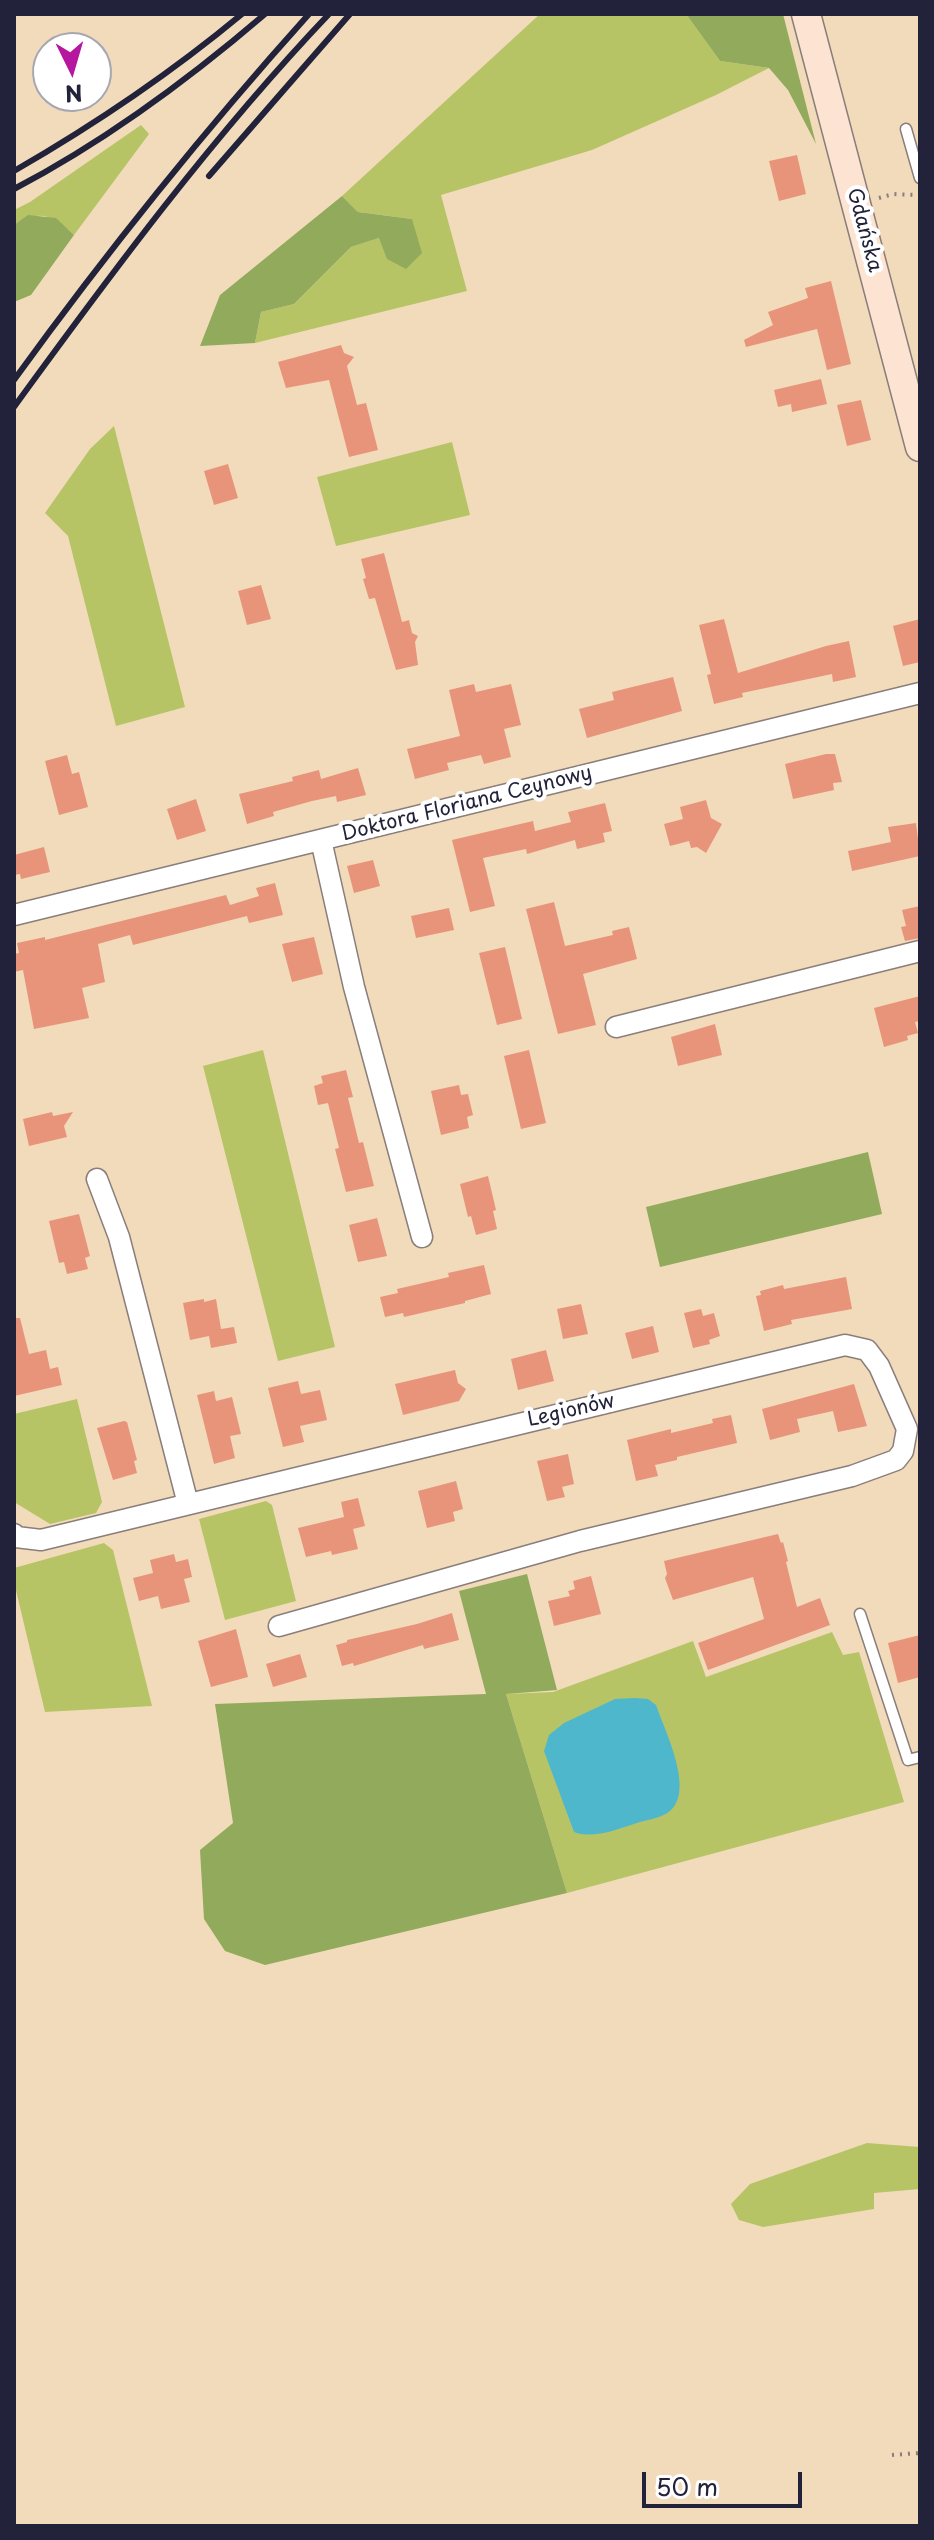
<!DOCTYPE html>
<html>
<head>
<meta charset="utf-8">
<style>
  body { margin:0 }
  #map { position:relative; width:934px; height:2540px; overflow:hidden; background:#f2dbbb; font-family:"Playpen Sans",sans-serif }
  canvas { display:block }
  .frame { position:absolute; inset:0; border:16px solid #22223b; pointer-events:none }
  .north { position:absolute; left:32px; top:32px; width:80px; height:80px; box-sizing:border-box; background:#fff; border:2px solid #a7a7b1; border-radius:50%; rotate:175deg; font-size:22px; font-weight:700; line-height:32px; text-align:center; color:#22223b }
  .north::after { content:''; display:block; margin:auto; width:28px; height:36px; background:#b5179e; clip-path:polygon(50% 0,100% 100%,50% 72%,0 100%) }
  .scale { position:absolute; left:642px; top:2472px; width:160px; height:36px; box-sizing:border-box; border:4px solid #22223b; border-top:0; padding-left:10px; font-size:24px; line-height:28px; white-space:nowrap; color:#22223b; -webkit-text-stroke:6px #fff; paint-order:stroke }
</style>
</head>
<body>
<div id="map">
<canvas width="934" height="2540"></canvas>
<div class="frame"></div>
<div class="north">N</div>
<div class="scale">50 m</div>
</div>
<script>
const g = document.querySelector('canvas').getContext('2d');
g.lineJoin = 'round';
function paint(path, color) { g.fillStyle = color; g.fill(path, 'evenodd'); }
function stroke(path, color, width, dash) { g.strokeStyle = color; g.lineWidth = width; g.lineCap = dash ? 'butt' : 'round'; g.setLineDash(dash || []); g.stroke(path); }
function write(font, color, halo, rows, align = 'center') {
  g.font = font + ' "Playpen Sans",sans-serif'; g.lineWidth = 8; g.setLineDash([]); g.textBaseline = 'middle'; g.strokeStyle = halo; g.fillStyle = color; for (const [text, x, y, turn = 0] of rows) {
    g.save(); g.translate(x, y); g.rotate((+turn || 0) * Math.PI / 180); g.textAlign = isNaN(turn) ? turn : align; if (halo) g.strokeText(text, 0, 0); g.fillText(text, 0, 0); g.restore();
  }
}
const green = new Path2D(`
  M540,14H686L720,61L769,68L716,95L592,150L441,195L467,291L255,343L261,312L294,304L351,247L379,238L412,219L358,212L342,196Z
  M141,125L149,134L74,235C54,216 39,208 14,225V210L30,202Z
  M114,426L185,707L116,726L68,536L45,513L90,449Z
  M452,442L470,515L336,546L317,477Z
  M263,1050L335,1347L278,1361L203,1066Z
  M77,1399L102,1502L96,1513L50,1524L14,1502V1414Z
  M266,1501L272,1505L296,1601L225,1620L199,1519Z
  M104,1543L113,1550L152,1706L45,1712L14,1582V1568Z
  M832,1632L843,1655L859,1652L904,1802L567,1893L506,1694L553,1692L693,1641L706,1677Z
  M867,2143L920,2147V2189L874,2193V2209L763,2227L739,2220L731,2204L750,2184Z`);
const forest = new Path2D(`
  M686,14H783L816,144L788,90L769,68L720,61Z
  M342,196L358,212L412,219L422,253L406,269L387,259L379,238L351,247L294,304L261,312L255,343L200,346L220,295Z
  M28,215L56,218L74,235L31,295L14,302V225Z
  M868,1152L882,1214L660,1267L646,1207Z
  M527,1574L557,1690L506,1694L567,1893L265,1965L225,1951L204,1919L200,1850L233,1823L215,1704L486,1694L459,1591Z`);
const water = new Path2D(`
  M635,1698L648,1699L656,1705C665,1731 695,1790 670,1811C662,1818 645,1820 634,1824C615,1830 593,1839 574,1832L544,1751L549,1735L564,1723L615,1699Z`);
const building = new Path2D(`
  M797,155L806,194L779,201L769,161Z
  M831,281L851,364L827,370L817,329L746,347L744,340L773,325L768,312L808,298L805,288Z
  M341,345L344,353L354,357L347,366L357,405L366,403L378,450L349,457L329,380L286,388L278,362Z
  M821,379L827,404L792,412L791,404L778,407L774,390Z
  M861,400L871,440L847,446L837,405Z
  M228,464L238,498L214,505L204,471Z
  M384,553L402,622L409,620L412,633L418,636L415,642L418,665L396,670L375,598L369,599L363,579L366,578L361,559Z
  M261,585L271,619L247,625L238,591Z
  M724,619L738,673L826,646L849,641L856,677L833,682L832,674L742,693L743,697L714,704L707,675L711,674L699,625Z
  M920,619V662L903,666L893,626Z
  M673,677L682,711L587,738L579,709L614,700L612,692Z
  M474,684L476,692L511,684L521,725L504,729L511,757L484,764L481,755L447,763L449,770L415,779L407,749L460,736L449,690Z
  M826,754H835L842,782L833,783L834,790L793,799L785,764Z
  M67,755L72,774L79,772L88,807L59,815L45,761Z
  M358,768L366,795L337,802L336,796L312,801L273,812L274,816L247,824L239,794L293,781L292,777L319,770L321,779Z
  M196,799L206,831L177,840L167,809Z
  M706,800L711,818L722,824L706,853L697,847L691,848L689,841L670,846L664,824L683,819L680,807Z
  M605,803L612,831L603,833L605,842L577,849L575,840L527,854L526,849L483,858L495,906L470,912L452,840L533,821L535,831L571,822L568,812Z
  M916,823L920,856L852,871L848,851L891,842L888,827Z
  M44,847L50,872L21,879L20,874L14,875V855Z
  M373,860L380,886L354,893L347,866Z
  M275,883L283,915L249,923L247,916L133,945L130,935L98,944L105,982L82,988L89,1018L34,1029L23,970L14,972V954L19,953L17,943L45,937V940L226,895L230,905L259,896L256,888Z
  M554,902L565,946L613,935L612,931L629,927L637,959L583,974L596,1025L558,1034L526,909Z
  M920,906V938L905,941L901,927L906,926L902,910Z
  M449,908L454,930L416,938L411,916Z
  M314,937L323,974L292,982L282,944Z
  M505,947L522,1019L497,1025L479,953Z
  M920,996V1021L915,1022L918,1033L907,1036L908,1040L884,1047L874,1008Z
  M715,1024L722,1055L678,1066L671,1037Z
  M529,1050L546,1123L521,1129L504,1056Z
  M346,1070L353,1097L348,1098L359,1143L363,1142L374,1186L346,1192L335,1149L339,1148L328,1103L318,1105L314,1086L323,1083L321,1076Z
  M459,1085L461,1095L468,1094L473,1115L467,1117L469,1128L441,1135L431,1091Z
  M52,1112L53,1116L73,1112L64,1126L67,1137L29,1146L23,1119Z
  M488,1176L496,1210L493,1211L497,1229L476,1235L471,1216L468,1217L460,1184Z
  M79,1214L90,1256L85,1258L88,1269L67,1274L64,1262L59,1263L49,1221Z
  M377,1218L387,1256L358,1262L349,1225Z
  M484,1265L491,1294L465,1301V1303L404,1317L403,1313L385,1317L380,1297L398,1293L397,1289L449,1277L448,1273Z
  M846,1277L852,1309L791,1320L792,1324L764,1331L756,1296L761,1295L760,1291L783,1285L784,1289Z
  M204,1299V1302L216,1299L221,1329L234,1327L237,1343L211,1348L209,1336L190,1340L183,1303Z
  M581,1304L588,1334L563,1339L557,1309Z
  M701,1309L703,1316L714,1313L720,1336L709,1340L710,1344L693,1348L684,1313Z
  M14,1318H20L29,1354L46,1350L50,1369L58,1367L62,1385L14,1396Z
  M653,1326L659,1352L632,1359L625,1333Z
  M546,1350L554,1381L518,1390L511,1359Z
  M455,1370L458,1383L466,1389L459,1401L403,1415L395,1384Z
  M298,1381L301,1394L320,1390L327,1420L300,1426L304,1442L283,1447L268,1388Z
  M854,1384L867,1426L838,1432L833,1411L797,1419L800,1432L770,1440L762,1409Z
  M214,1391L216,1401L232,1397L241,1434L230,1436L235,1458L214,1464L197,1395Z
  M731,1415L737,1443L677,1457V1460L655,1465L658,1476L636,1481L627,1440L671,1429V1433L713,1423L712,1419Z
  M124,1421L127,1422L137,1460L134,1461L137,1473L113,1480L97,1428Z
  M568,1454L574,1484L562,1487L565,1497L547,1501L537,1461Z
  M456,1481L463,1509L453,1512L455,1521L427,1528L418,1491Z
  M358,1498L365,1526L353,1529L358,1549L332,1555L331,1551L306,1557L298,1528L344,1517L341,1502Z
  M778,1534L781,1543L783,1542L788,1561L786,1562L797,1607L820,1598L830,1625L708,1670L698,1643L764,1619L753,1577L673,1600L665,1578L667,1574L664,1561Z
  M174,1554L176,1562L188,1559L192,1577L184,1579L190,1602L161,1609L158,1596L139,1601L133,1578L153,1573L150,1560Z
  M591,1576L601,1614L554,1626L548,1601L570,1596L568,1591L575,1589L573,1581Z
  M452,1613L459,1640L424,1649L423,1645L354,1666L353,1663L342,1666L336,1645L347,1642V1640L417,1624Z
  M236,1629L248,1677L211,1687L198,1641Z
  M920,1635V1677L898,1683L888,1643Z
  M300,1654L307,1677L273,1687L266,1664Z`);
const path = new Path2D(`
  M879,198L893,194L918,195
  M892,2455L920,2453`);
const lane = new Path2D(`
  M906,129L920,178
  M860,1614L908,1760L920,1757`);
const street = new Path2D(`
  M321,840L354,987L422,1237
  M14,915L920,693
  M616,1027L920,951
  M97,1179L119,1237L188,1504
  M14,1534L16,1537L41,1540L845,1345L867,1350L879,1366L907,1429L903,1451L896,1460L852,1476L580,1541L279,1626`);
const secondary = new Path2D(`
  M806,14L920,447`);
const rail = new Path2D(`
  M14,171C94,125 171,73 242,14
  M209,176L350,14
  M14,189C104,142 188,80 265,14
  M14,380C106,253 204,131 309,14
  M14,407C113,271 213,136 329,14`);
const streetNames = [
  ["Gdańska",864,230,75],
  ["Doktora Floriana Ceynowy",467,804,-14],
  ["Legionów",571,1411,-13]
];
paint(green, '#b7c466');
paint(forest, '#91aa5b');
paint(water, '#4eb7cc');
paint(building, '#e8947a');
stroke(lane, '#8a7e7b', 13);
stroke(street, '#8a7e7b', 23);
stroke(secondary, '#8a7e7b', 31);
stroke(path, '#8a7e7b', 4, [2, 6]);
stroke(lane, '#fff', 10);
stroke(street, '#fff', 20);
stroke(secondary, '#fde3d1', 28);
stroke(rail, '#22223b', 6);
write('20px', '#22223b', '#fff', streetNames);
</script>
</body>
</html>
